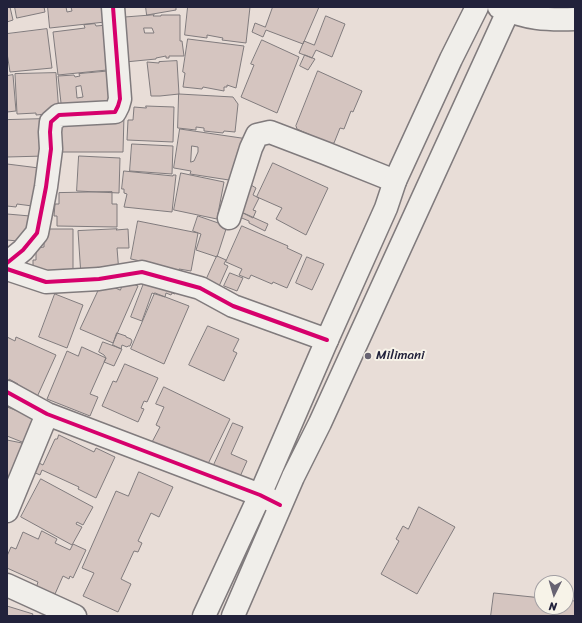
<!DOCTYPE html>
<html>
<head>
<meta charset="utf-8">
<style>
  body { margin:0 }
  #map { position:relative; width:582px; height:623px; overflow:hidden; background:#e8ddd7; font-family:Sriracha,sans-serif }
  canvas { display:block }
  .frame { position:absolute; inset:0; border:8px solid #22223b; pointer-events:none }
  .north { position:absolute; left:534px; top:575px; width:40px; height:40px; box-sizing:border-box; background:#f7f3e8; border:1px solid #a29fa3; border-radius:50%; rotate:185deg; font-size:11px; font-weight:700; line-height:16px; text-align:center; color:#22223b }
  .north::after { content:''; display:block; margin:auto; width:14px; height:18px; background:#676372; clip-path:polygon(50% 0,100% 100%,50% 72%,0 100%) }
</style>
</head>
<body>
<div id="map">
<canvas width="582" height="623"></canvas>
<div class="frame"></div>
<div class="north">N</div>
</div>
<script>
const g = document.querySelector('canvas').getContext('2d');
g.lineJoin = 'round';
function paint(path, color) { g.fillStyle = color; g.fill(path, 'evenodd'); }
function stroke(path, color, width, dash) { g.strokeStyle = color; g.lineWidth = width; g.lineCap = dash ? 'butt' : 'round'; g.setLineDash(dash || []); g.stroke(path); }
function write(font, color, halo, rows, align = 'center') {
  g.font = font + ' Sriracha,sans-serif'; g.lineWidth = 4; g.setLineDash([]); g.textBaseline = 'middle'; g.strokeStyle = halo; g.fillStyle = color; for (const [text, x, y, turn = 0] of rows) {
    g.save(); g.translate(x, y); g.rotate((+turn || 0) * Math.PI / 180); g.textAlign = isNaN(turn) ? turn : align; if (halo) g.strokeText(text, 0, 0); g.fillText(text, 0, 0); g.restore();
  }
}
const building = new Path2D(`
  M7,7H10L13,20L7,22Z
  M15,7H44L45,12L17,18Z
  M48,7H66L67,12L72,11L71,7H103L105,22L50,28Z
  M146,7H176V10L147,15Z
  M188,7H250L246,43L222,40L223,38L207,35V38L185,35Z
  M273,7H319L303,44L266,30L263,37L252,32L255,23L265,27Z
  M154,15L153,16H161V15H180V41H182L184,56H169V58H166V56L156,58V59L125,62L117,18ZM144,28H152L154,33H145Z
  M326,16L345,24L332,57L316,50L312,58L299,53L304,41L314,45Z
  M95,24L96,26L107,25V70L58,75L53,32L85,28L84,25Z
  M47,29L52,68L10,72L7,53V34Z
  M188,39L244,46L236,88L227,85V87H224V91L203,87L202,89L183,87L185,73L183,72Z
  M262,40L299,57L277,113L241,97L254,65L251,64Z
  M305,55L315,59L308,70L300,66Z
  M177,61L179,94L160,96H151L147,62L159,63V62Z
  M112,71L115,107L62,112L58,76L74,75L75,77L80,76L79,74ZM81,86L83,97L77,98L76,87Z
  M318,71L362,91L353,112L351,111L344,129L340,128L334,143L330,144L297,129L296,126Z
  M56,73L59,113L36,115V113L17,114L15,74Z
  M13,75L16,111L7,112V76Z
  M179,94L233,97L238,104L235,132L224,131L223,133L204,131V128L196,127V130L178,128Z
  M146,106L174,107L173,142L127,140L128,120H133L134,107L146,108Z
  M124,116L123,152H57V118Z
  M45,119V156L7,157V120Z
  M180,129L248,139L242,182L190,174L191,171L174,168ZM192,146L198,147V152L194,161L191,162Z
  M132,144L173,146L172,174L130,171Z
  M79,156L120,158L119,193L77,191Z
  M273,163L328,188L306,235L276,219L282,208L257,197Z
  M7,164L39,168L40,207L17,204L16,207L7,206Z
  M124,171L173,176V175H176L172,212L124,207L127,194L124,193V189H122Z
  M181,173L224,182L217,219L174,210Z
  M251,185L256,188L253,195L259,198L253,210L256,211L253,218L237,210Z
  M112,192V204H117V227L57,226V216H54L55,204H59V193Z
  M239,211L268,224L265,231L249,223V221L237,216Z
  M7,214L30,216L28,242L7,240Z
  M198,216L227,226L217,257L196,250L201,234L193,231Z
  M138,221L198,233L191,271L179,269L178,273L157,269L158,265L131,259Z
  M242,226L288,246L287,248L302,255L287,288L273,282L272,284L251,275L249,279L239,275L242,269L226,262Z
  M48,229H73V279L33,274V260H36V248L44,247V234H48Z
  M117,229L116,230L128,229L129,248H117L119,273L81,276L78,231Z
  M217,256L226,260L224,264L228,266L216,293L203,287Z
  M307,257L324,264L312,290L296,283Z
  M230,273L243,278L237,291L224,286Z
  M146,278L177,286L175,294L172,293L171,295L166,293L165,297L152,293L142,321L131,317Z
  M125,280L138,286L113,343L80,329L102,282L120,290Z
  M155,293L189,306L164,364L131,349Z
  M55,294L83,305L67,348L39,337Z
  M208,326L239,339L233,351L237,353L224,381L189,365Z
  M117,333L126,336V337L131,339L132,341L130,346H128L127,347L122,345L121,349L113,345Z
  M7,337L15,341L16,337L56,355L37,397L16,388L18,384L9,379L7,384Z
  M103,342L122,349L114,366L104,362L106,358L104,355L99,352Z
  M82,347L106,358L90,394L98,397L90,416L47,399L67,351L78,356Z
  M125,364L158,378L147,402L144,401L141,408L144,409L138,422L102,406L113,381L116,382Z
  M164,387L230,419L205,470L151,444L160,427L156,425L164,407L156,404Z
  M7,407L34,417L30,425L34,427L27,444L7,436Z
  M233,423L243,427L231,454L247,461L238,481L213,467Z
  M59,435L94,452L96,448L115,457L96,498L78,489L79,487L42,470L40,475L29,470L33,460L43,465L55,439H57Z
  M7,440L22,443L15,478L7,477Z
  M139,472L173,487L159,517L151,513L138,541L142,543L138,552L134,551L121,579L131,584L118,612L83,596L94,573L82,568L116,491L128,496Z
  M41,479L93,507L83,525L77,522L76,524L82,527L72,545L21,517Z
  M419,507L455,527L417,594L381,574L399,541L396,539L403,526L408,529Z
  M42,531L57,539L55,543L70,550L73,544L86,550L73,578L70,576L69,579L63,576L55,594L53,593L52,595L36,588L38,582L7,568V556L11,547L16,549L23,532L38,539Z
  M494,593L542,598V607H566V600L575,601V616H491Z
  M7,606L33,614L32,616H7Z`);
const street = new Path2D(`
  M499,7C527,19 545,20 575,19
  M229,218L251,148L257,135L270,132L325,153L395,181
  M7,263L23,250L37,233L46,187L51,149L50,132L51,122L59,115L115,112L118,106L120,99L113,7
  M7,269L46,282L99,279L142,272L200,288L233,306L327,340
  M7,392L47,414L260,495L277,503
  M7,511L47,414
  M7,585L75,616`);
const secondary = new Path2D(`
  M204,616L260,495L327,340L386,208L395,181L451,59L477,7
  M233,616L293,477L320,423L510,7`);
const cycleway = new Path2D(`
  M7,263L23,250L37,233L46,187L51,149L50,132L51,122L59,115L115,112L118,106L120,99L113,7
  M7,269L46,282L99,279L142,272L200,288L233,306L327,340
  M7,392L47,414L260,495L280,505`);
const markers = [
  [368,356,4,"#676372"]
];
const poiNames = [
  ["Milimani",376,356]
];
paint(building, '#d5c5c0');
stroke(building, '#807b7d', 1);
stroke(street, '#807b7d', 25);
stroke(secondary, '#807b7d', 25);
stroke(street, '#f0eeea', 22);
stroke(secondary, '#f0eeea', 22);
stroke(cycleway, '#d6006c', 4);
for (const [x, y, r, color] of markers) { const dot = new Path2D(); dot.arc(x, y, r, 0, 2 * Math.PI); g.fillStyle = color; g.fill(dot); stroke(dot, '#f7f3e8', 1.5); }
write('13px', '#22223b', '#f7f3e8', poiNames, 'left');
</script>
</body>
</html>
